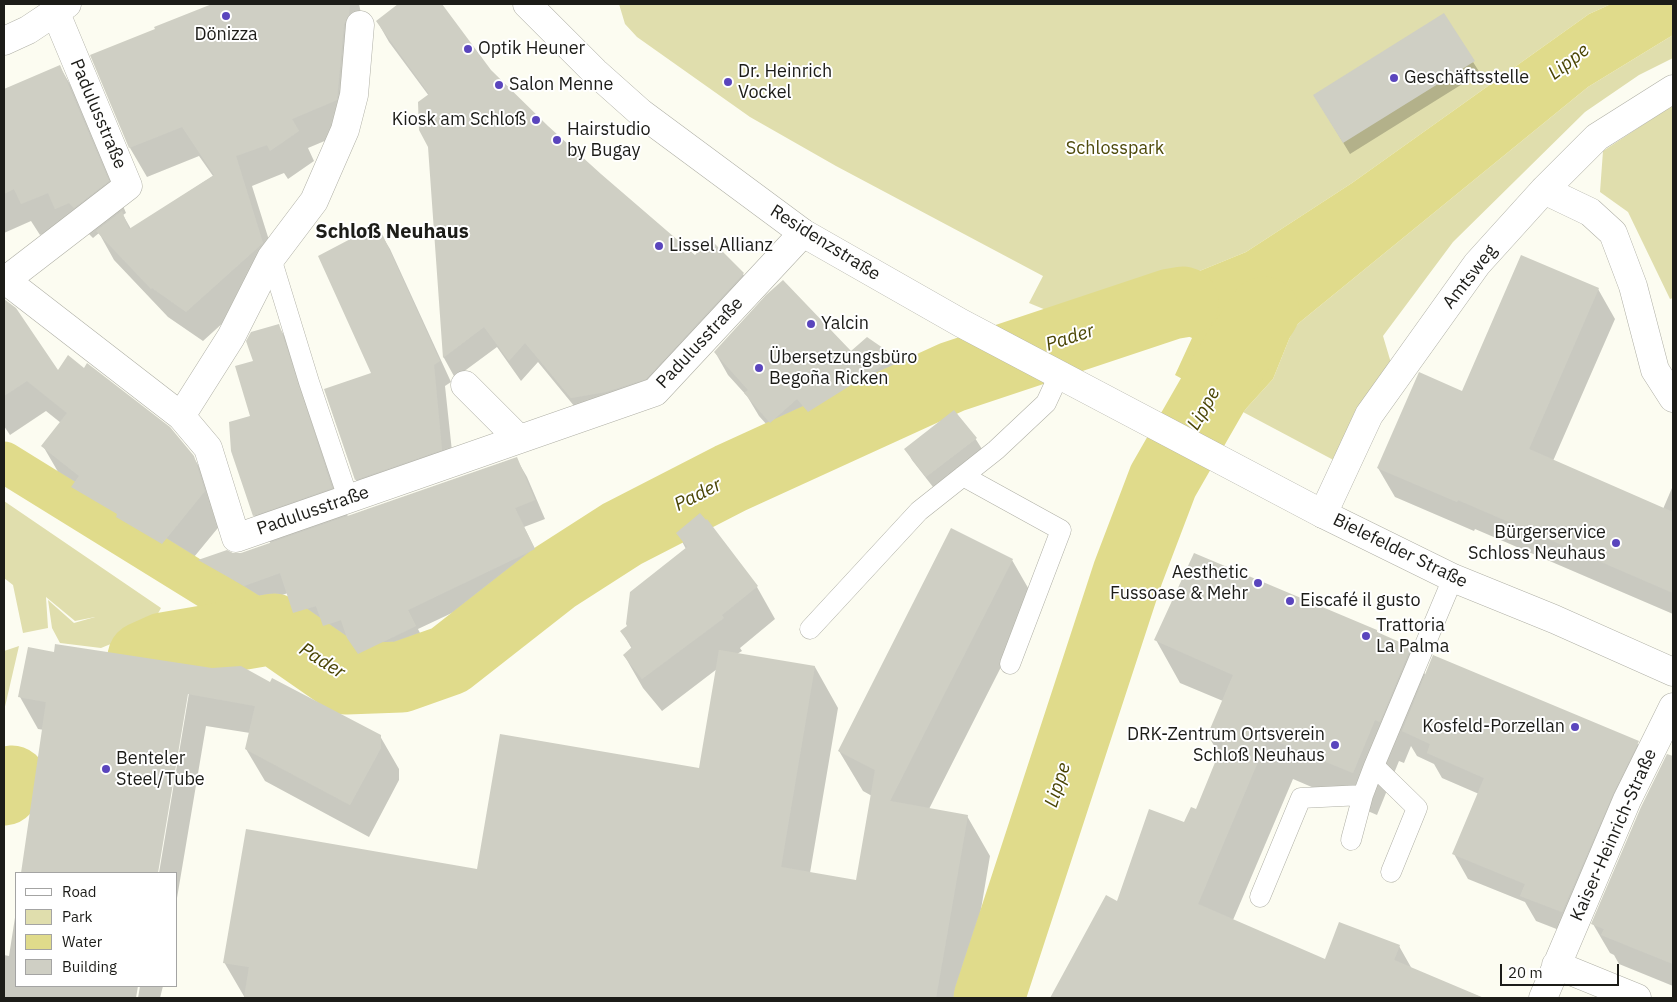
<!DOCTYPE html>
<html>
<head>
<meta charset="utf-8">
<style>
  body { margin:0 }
  #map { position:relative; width:1677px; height:1002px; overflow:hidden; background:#fcfcf1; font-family:"IBM Plex Sans",sans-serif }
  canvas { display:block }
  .frame { position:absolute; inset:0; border:5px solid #1c1c18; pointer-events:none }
  .legend { position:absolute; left:15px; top:872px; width:162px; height:115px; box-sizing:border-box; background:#fff; border:1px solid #a4a4a3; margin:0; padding:6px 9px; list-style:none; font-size:15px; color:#1c1c18 }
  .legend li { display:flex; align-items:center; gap:10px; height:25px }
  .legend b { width:25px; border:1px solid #a4a4a3 }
  .scale { position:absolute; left:1500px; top:964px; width:119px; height:22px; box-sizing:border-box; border:2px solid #1c1c18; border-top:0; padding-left:6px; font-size:15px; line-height:18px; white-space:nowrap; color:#1c1c18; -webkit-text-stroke:4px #fff; paint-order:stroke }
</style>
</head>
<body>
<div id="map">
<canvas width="1677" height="1002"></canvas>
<div class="frame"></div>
<ul class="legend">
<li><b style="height:6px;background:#fff"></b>Road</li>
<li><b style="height:14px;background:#e0dead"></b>Park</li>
<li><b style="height:14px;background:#e0db8b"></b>Water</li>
<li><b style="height:14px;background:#cfcfc4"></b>Building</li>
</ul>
<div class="scale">20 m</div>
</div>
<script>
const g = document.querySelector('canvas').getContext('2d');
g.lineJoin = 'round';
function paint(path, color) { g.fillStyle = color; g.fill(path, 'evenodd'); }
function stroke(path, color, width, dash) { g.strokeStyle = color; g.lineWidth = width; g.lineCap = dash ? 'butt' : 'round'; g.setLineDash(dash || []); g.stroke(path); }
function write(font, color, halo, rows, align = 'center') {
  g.font = font + ' "IBM Plex Sans",sans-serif'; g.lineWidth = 4; g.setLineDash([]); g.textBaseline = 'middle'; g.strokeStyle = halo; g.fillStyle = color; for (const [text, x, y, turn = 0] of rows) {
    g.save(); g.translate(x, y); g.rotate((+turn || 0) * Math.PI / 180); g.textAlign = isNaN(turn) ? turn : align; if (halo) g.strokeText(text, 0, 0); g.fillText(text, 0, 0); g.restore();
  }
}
const green = new Path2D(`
  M619,4H1611L1589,14L1352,183L1246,252L1153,290L1063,317L1029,303L1043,276L836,166L750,117L637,37L625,24Z
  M1673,35V58L1639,75L1585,112L1453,242L1383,336L1394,373L1341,464L1243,412L1273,379L1294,327L1588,87Z
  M1673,105V298L1670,299L1628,212L1600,192L1603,151Z
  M4,501L161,608L150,628L101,648L60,643L52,628L48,600L74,623L95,617L75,621L46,597L48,628L23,633L13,585L4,578Z
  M19,646L4,711V651Z`);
const water = new Path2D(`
  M1611,4H1673V35L1588,87L1294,327L1273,379L1243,412L1175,375L1192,338L1175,330L1123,348L1063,317L1153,290L1246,252L1352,183L1589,14Z`);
const shadow = new Path2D(`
  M215,4H359L366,37L353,129L308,148L314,161L288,179L284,173L252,186L279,272L203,341L168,317L114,260L99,233L93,238L88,233L65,224L40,235L31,221L4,233V90L60,67L78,98L126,213L123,215L131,229L213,176L199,156L147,177L130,148L92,56L156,30L155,28Z
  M400,4H440L490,71L548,127L601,175L695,256L710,241L743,274L755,295L658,399L584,418L538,362L521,381L497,347L455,378L444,358L429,147V96L389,42L377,21Z
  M1473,62L1480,73L1350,154L1321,106Z
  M378,229L390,249L451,382L445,386L454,470L368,500L356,480L373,373Z
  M1598,289L1615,319L1553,461L1663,509L1672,488L1673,489V614L1475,529L1474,531L1395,497L1378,468L1463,393Z
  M16,310L57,372L193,456L211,488L222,523L180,574L135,548L132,543L90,519L73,487L61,477L43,446L61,423L46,411L10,435L4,426V318Z
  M278,325L297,357L348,517L516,458L527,477L545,519L524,527L545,569L418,629L426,645L370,672L349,639L335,644L324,626L305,631L294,612L288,593L256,604L210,579L200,561L241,554L271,544L254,515L252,417L254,362Z
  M867,338L895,358L908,380L822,434L810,421L784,444L759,416L747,396L728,375L715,352L851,353Z
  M975,438L982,449L933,487L912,460L906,449Z
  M707,521L757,587L775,619L740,648L742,651L737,654L815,667L838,708L810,873L857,882L872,796L863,791L839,751L1012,560L1035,600L929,809L967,816L990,856L966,998H245L224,962L478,871L700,770L717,669L662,711L643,688L624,655L632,649L622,632L629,626L686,549L678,534Z
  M1376,631L1379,634L1410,648L1426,676L1637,743L1652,768L1577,937L1536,921L1525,902L1468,879L1454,854L1479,794L1442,778L1434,764L1417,756L1411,746L1404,763L1399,761L1377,815L1293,779L1233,920L1326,961L1399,946L1412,969L1483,998H1051L1107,897L1117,903L1197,810L1220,755L1208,736L1223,701L1180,683L1156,640Z
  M271,684L380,736L399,769V780L369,837L265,781L246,749L250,733L206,726L176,904V873H159L189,693H187L157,873H22L44,730L38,729L20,697Z
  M1668,756L1673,759V986L1619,964L1614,955L1610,953L1593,924Z
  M16,911V986H138L136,998H4V955L9,956Z
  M140,986H163L160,998H138Z`);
const canal = new Path2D(`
  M4,462L274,629`);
const river = new Path2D(`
  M143,657L163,648L274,629L346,679L401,677L449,660L555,577L622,534L731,478L952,377L1171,304L1183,302
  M4,790L12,781
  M989,998L1128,573L1163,481L1237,352L1264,312`);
const building = new Path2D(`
  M212,4H350L349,15L344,24L337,100L292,119L299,131L270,151L267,145L236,156L263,243L186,312L152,288L151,289L96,231L122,211L129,229L214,175L182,127L129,148L90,55L155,29L154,27Z
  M398,4H442L491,70L548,126L601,174L695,255L710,239L744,273L646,379L606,392L571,398L525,343L509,361L484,327L443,358L428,147L419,130L418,102L429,94L376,21Z
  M1444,13L1475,61L1343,143L1313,95Z
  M60,65L109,181L74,208L69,203L55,209L48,193L21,204L14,189L4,194V89Z
  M379,227L440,361L434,365L442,450L355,480L324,389L371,373L318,256L358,235Z
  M1521,255L1599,288L1529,449L1673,512V593L1458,500L1457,502L1377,468L1419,372L1462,391Z
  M783,280L851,351L867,337L896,357L808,412L797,399L770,423L744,393L748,390L714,352L766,295Z
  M4,299L16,308L58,370L68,355L84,368L87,363L170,427L194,456L205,491L162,544L116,517L117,514L71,487L79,476L41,446L67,413L27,381L4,396Z
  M279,324L332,488L253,516L231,451L229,422L250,416L235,366L253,361L246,341L251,332Z
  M954,410L977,438L926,477L904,449Z
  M517,457L535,500L515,508L535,549L408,610L416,626L358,654L347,638L341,620L323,626L316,606L293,613L280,573L244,586L198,560L227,550L233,553H241Z
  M700,513L706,520L707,519L758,586L722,615L724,618L642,679L623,655L632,647L620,631L627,626L626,624L630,592L687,547L676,533Z
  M951,528L1013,559L890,801L968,815L936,998H244L249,967L223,963L246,829L477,869L500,734L699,768L719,650L815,666L781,867L856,880L875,770L838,751Z
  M1194,553L1377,630V632L1411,647L1380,722L1375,720L1353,773L1268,738L1198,904L1325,959L1339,922L1400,945L1394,960L1484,998H1050L1106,895L1117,901L1149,809L1184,822L1191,807L1196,809L1223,743L1207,736L1233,675L1154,640Z
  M55,644L212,668L241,666L270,682L272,678L381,735V748L350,805L245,749L255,706L188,694L158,873H21L46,702L18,697L28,647L54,652Z
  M1433,655L1639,741L1613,794L1562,912L1520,896L1525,884L1452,854L1484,778L1427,753L1430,744L1402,731Z
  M1667,754L1673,756V964L1601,935L1604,929L1591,924L1641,807Z`);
const service = new Path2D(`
  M271,258L309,382L348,498
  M963,476L1061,530L1010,664
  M810,629L919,511L996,450L1046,403L1059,375
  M1374,766L1417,808L1391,872
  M1351,840L1363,795L1374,766L1453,578
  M1260,897L1301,798L1363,795`);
const minor = new Path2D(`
  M1544,190L1590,212L1613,233L1633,286L1655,370L1673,398
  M4,279L181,416L208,448L236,538L655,392L803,233
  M6,280L128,186L55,11
  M465,385L519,439
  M181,416L231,337L271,258L314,201L345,130L354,95L360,25
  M1323,514L1369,415L1477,264L1544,190L1597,137L1673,89
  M1556,965L1637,998
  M1543,998L1627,800L1673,707`);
const tertiary = new Path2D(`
  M4,41L28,30L67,4`);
const secondary = new Path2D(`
  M527,4L595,72L641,113L803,233L961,323L1323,514L1453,578L1554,619L1673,672`);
const markers = [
  [226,16,5,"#5a45bd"],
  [468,49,5,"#5a45bd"],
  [1394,78,5,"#5a45bd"],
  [728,82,5,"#5a45bd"],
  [499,85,5,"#5a45bd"],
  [536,120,5,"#5a45bd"],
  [557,140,5,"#5a45bd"],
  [659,246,5,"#5a45bd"],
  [811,324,5,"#5a45bd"],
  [759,368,5,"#5a45bd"],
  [1616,543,5,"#5a45bd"],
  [1258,583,5,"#5a45bd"],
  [1290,601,5,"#5a45bd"],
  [1366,636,5,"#5a45bd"],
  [1575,727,5,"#5a45bd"],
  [1335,745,5,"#5a45bd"],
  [106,769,5,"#5a45bd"]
];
const poiNames = [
  ["Dönizza",226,35,"center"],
  ["Optik Heuner",478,49],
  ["Dr. Heinrich",738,72],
  ["Vockel",738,93],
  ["Geschäftsstelle",1404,78],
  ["Salon Menne",509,85],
  ["Kiosk am Schloß",526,120,"right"],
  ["Hairstudio",567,130],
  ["by Bugay",567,151],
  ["Lissel Allianz",669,246],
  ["Yalcin",821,324],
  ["Übersetzungsbüro",769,358],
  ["Begoña Ricken",769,379],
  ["Bürgerservice",1606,533,"right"],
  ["Schloss Neuhaus",1606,554,"right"],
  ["Aesthetic",1248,573,"right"],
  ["Fussoase & Mehr",1248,594,"right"],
  ["Eiscafé il gusto",1300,601],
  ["Trattoria",1376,626],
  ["La Palma",1376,647],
  ["Kosfeld-Porzellan",1565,727,"right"],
  ["DRK-Zentrum Ortsverein",1325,735,"right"],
  ["Schloß Neuhaus",1325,756,"right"],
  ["Benteler",116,759],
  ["Steel/Tube",116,780]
];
const streetNames = [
  ["Padulusstraße",98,114,67],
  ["Residenzstraße",825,243,32],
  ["Amtsweg",1470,277,-52],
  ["Padulusstraße",700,343,-47],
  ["Padulusstraße",313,511,-19],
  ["Bielefelder Straße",1400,551,26],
  ["Kaiser-Heinrich-Straße",1614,835,-66]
];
const parkNames = [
  ["Schlosspark",1115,149]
];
const waterNames = [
  ["Lippe",1569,62,-38],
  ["Pader",1070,338,-18],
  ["Lippe",1204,409,-60],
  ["Pader",698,495,-27],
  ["Pader",322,661,32],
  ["Lippe",1058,785,-72]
];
const quarterNames = [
  ["Schloß Neuhaus",392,232]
];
paint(green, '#e0dead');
paint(water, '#e0db8b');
paint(shadow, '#0003');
stroke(canal, '#e0db8b', 41);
stroke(river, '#e0db8b', 71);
paint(building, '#cfcfc4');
stroke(service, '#afafa5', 21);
stroke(minor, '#afafa5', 29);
stroke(tertiary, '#afafa5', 29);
stroke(secondary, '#afafa5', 29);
stroke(service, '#fff', 20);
stroke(minor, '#fff', 28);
stroke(tertiary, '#fff', 28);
stroke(secondary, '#fff', 28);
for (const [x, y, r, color] of markers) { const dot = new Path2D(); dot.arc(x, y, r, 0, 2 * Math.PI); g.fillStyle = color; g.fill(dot); stroke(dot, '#fff', 2); }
write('18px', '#1c1c18', '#fff', poiNames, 'left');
write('18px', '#1c1c18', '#fff', streetNames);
write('18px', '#4e4a0b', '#fff', parkNames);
write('italic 19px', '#4a4504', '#fff', waterNames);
write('bold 20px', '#1c1c18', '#fff', quarterNames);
</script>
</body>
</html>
